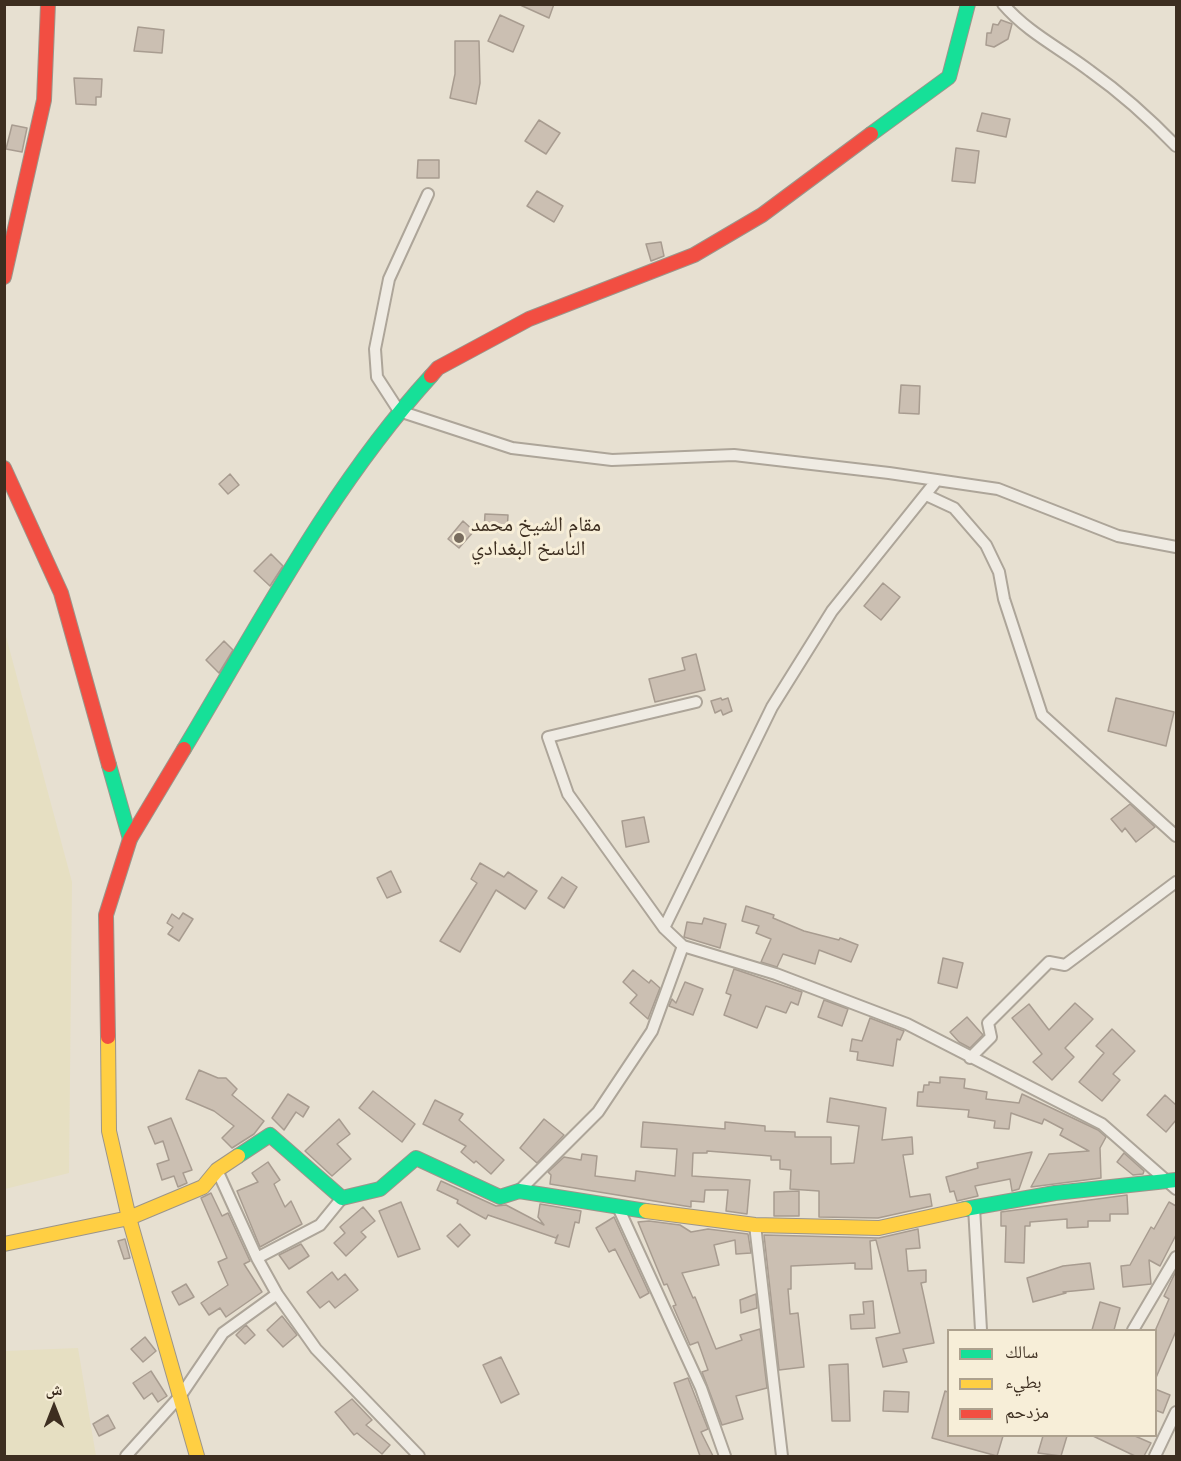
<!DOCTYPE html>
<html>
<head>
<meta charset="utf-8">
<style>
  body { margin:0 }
  #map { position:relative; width:1181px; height:1461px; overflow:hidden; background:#e7e0d1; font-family:"Source Serif 4","Noto Naskh Arabic",serif }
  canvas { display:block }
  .frame { position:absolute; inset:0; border:6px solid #3d2e20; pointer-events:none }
  .legend { position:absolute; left:947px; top:1329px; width:210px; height:108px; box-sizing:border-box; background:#f7eed8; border:2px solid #ada18e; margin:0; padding:8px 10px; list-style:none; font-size:18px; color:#3d2e20 }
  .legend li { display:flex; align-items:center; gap:12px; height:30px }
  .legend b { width:30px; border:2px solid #ada18e }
  .north { position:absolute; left:24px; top:1377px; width:60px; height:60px; -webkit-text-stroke:4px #f7eed8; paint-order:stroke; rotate:0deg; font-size:16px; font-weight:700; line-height:24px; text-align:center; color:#3d2e20 }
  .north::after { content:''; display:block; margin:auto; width:21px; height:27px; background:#3d2e20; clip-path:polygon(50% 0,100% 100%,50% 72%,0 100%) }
</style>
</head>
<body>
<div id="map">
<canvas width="1181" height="1461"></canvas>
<div class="frame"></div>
<ul class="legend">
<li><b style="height:8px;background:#16e098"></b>سالك</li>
<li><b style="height:8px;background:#ffcf43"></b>بطيء</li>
<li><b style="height:8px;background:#f24e42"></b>مزدحم</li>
</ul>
<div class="north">ش</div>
</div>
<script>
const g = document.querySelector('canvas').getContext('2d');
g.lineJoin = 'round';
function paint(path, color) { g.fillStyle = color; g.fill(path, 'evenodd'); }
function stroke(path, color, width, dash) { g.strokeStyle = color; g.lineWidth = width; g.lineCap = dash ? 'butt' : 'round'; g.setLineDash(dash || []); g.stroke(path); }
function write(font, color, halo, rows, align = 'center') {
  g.font = font + ' "Source Serif 4","Noto Naskh Arabic",serif'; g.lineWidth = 6; g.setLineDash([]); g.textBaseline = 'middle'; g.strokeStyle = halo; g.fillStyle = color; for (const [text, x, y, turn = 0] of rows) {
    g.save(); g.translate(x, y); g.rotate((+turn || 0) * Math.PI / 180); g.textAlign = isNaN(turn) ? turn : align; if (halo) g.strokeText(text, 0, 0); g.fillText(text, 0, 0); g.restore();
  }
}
const farmland = new Path2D(`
  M4,629L72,882L69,1173L5,1189Z
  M78,1348L96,1456H5V1351Z`);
const building = new Path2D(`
  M518,4H554L549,18Z
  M500,15L524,26L513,52L488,41Z
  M1001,20L1012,24L1008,39L994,47L986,45L987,33H991L993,24L998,25Z
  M138,27L164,30L162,53L134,51Z
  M455,41H479L480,83L476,104L450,98L455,74Z
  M74,78L102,79L101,97H96V105L76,104Z
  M982,113L1010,119L1006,137L977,131Z
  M539,120L560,133L546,154L525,141Z
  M12,125L27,128L22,152L6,149Z
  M956,148L979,151L975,183L952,181Z
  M418,160H439V178H417Z
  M537,191L563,206L554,222L527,206Z
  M661,242L664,256L651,261L646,244Z
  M901,385L920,386L919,414L899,413Z
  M230,474L239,485L228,494L219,484Z
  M485,514L508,515L507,532L484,531Z
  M463,521L474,531L459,548L448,539Z
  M271,554L283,566L270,586L254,571Z
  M883,583L900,597L881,620L864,606Z
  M224,641L233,650L219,673L206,660Z
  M696,654L705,690L655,702L649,679L685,670L682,658Z
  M721,698L722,700L728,698L732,711L723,715L721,710L715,713L711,701Z
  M1116,698L1174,712L1166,746L1108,731Z
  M1130,804L1155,827L1136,842L1125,828L1122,832L1111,819Z
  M644,817L649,842L626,847L622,821Z
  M480,863L504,877L508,872L537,891L525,909L496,890L460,952L440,941L477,883L471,879Z
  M391,871L401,892L387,898L377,878Z
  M562,877L577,887L564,908L548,898Z
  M746,906L774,915L773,918L804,931L839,940L840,938L858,945L851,962L819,950L815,964L783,954L777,967L761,962L771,939L756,933L759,926L742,921Z
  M183,913L193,919L179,941L168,934L173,927L167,923L172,914L179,919Z
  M704,918L726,924L720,948L684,937L687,922L702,924Z
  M943,958L963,963L957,988L938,983Z
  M734,969L802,992L798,1005L791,1002L786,1013L766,1006L757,1028L724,1015L731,995L726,993Z
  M633,970L649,983L651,980L660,988L648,1019L630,1003L637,995L623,982Z
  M685,982L703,989L693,1015L669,1006L672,999L676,1003Z
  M824,1000L848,1009L842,1026L818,1017Z
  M1075,1003L1093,1019L1065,1048L1074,1057L1052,1080L1033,1062L1042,1054L1012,1018L1029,1004L1049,1030Z
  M967,1017L983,1035L970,1048L959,1042L950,1032Z
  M870,1018L904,1031L900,1040L897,1039L893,1066L857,1060L858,1052L850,1051L852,1039L862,1041Z
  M1112,1029L1135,1051L1113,1074L1120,1080L1102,1101L1079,1082L1104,1053L1096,1046Z
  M199,1070L218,1078H226L237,1089L232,1095L264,1121L254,1134L232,1148L222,1138L234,1126L214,1111L186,1099Z
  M940,1077L965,1079L964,1088L987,1092L986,1099L1019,1103L1022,1094L1098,1130L1106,1137L1100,1148L1101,1178L1031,1187L1049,1154L1089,1151L1060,1135L1063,1129L1044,1119L1042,1124L1011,1113L1009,1129L994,1128L995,1121L968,1117L969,1110L917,1106L918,1092H923L924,1085H929V1082L940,1083Z
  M373,1091L415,1124L402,1142L359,1108Z
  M288,1094L309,1107L303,1117L296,1112L284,1130L272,1118Z
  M1165,1095L1176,1105V1120L1166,1132L1147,1115Z
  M830,1098L886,1108L882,1140L912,1137L913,1154L903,1155L910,1197L930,1194L932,1206L878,1218L819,1217V1191L790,1189L791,1170L780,1169V1160H771V1156L707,1151V1153H693L692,1176L750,1180L747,1214L726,1211L728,1190H705L704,1202L691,1201V1207L550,1184L551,1175L548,1172L564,1157L581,1160L582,1154L597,1156L595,1176L635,1181L636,1171L675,1176L677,1149L641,1147L643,1122L725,1129V1122L765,1126V1131L795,1132V1137H831V1164L854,1163L859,1126L827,1122Z
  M435,1100L463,1114L459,1120L504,1160L491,1174L476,1161L474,1163L461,1152L466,1146L423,1124Z
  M171,1118L192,1170L183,1173L187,1183L178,1187L174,1176L162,1180L157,1164L169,1160L163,1141L155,1144L148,1127Z
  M339,1119L350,1134L337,1144L351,1159L332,1176L305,1151Z
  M544,1119L564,1135L537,1163L520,1148Z
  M1032,1152L1019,1189L1012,1191L1010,1179L975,1186L978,1196L957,1201L954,1191L950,1192L946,1177L978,1168L977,1163Z
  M1124,1153L1144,1171L1143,1174L1133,1175L1117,1162Z
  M268,1162L280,1180L274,1184L285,1207L291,1201L302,1224L260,1247L237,1191L258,1182L252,1173Z
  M441,1181L496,1206L506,1205L544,1225L538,1217L540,1204L581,1211L579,1223L575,1222L569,1247L555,1243L558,1235L556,1238L488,1215L486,1219L473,1212L457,1203L458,1200L437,1190Z
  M799,1191V1216H774V1192Z
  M211,1193L222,1216L228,1213L250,1261L244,1264L262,1292L226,1317L220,1308L209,1315L201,1303L228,1285L218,1262L227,1258L201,1198Z
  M1127,1195L1128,1214H1110V1221H1088V1227L1067,1228V1219L1030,1222V1226H1025L1024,1263L1005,1262L1006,1226H1001V1212Z
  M401,1202L420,1249L398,1257L379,1211Z
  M1169,1202L1176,1206V1235L1160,1266L1149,1260L1151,1284L1123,1287L1121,1266L1130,1265L1151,1227L1154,1229Z
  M363,1207L375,1221L361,1232L366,1237L346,1256L334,1243L345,1233L340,1227Z
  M614,1217L649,1293L640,1298L615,1249L609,1252L596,1228Z
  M649,1221L680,1225L691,1232L708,1229L748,1234L751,1253L736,1254L735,1240L714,1245L719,1265L682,1273L693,1298L695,1297L716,1349L742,1340L740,1335L760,1329L767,1388L736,1396L743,1419L722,1425L702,1372L708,1370L698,1342L690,1345L673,1306L676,1305L667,1284L664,1285L638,1222Z
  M460,1224L470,1235L458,1247L447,1236Z
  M918,1229L920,1248L906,1249L908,1271L926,1270V1282L921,1283L934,1343L903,1349L907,1362L883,1367L876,1338L900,1333L876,1240L870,1241L872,1269H855V1263L791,1266V1289H788L790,1314L798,1313L804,1367L779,1370L764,1235L879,1238Z
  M125,1239L130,1258L124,1259L118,1241Z
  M301,1244L309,1256L289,1269L279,1255Z
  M1090,1263L1094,1289L1063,1292L1066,1293L1033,1302L1027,1278L1063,1266Z
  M1176,1271V1331L1155,1380V1331L1169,1299L1164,1296Z
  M332,1272L338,1280L345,1274L358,1290L335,1308L329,1301L320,1308L307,1292Z
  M186,1284L194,1297L179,1305L172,1292Z
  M756,1294L757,1308L741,1313L740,1300Z
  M873,1301L875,1328L851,1329L850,1315L864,1314L863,1302Z
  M1100,1302L1120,1308L1114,1330H1092Z
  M282,1316L297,1335L283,1347L267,1330Z
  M246,1325L255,1335L245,1344L236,1335Z
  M145,1337L156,1351L143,1362L131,1349Z
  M501,1357L519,1394L501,1403L483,1365Z
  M848,1364L850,1421H832L829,1365Z
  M151,1371L167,1396L158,1402L152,1393L144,1399L133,1383Z
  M688,1378L708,1429L701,1432L713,1456H700L674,1383Z
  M1155,1389L1170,1395L1163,1413L1155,1410Z
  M884,1391L909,1392L908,1412L883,1411Z
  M945,1391L948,1392V1436H1003L997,1456L932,1438Z
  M352,1399L372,1420L366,1425L390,1445L382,1454L357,1433L354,1435L335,1412Z
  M108,1415L115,1428L99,1436L93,1424Z
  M1043,1436H1067L1061,1456L1038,1453Z
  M1093,1436H1135L1151,1443L1144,1456H1135Z`);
const street = new Path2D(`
  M1003,4C1028,33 1060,48 1090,71C1121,93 1150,119 1176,146
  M428,194L389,279L375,349L377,377L399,411L512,448L612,460L734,455L889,473L998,489L1118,536L1176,547
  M926,495L954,508L986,545L999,572L1004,599L1042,715L1176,836
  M696,702L548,737L568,794L664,928L683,946L776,974L907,1024L1102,1124L1176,1189
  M664,928L772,707L832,611L937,480
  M970,1058L991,1037L988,1023L1049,962L1065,965L1176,882
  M519,1191L598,1112L652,1031L683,946
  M618,1207L701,1388L725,1456
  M974,1207L981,1330
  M755,1225L782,1456
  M257,1258L320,1225L342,1198
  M277,1294L316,1349L419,1456
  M1133,1330L1176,1257
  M126,1456L181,1395L223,1333L277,1294L257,1258L217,1170
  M1155,1456L1176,1412`);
const fast = new Path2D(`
  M871,134L949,77L968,4
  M184,749C261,621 331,486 431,376
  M109,765L130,839
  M238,1156L270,1135L342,1198L380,1189L416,1158L500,1197L519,1191L646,1211
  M965,1209L1055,1193L1176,1180`);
const slow = new Path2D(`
  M108,1037L109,1131L129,1218L197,1456
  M646,1211L755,1225L879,1228L965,1209
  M4,1244L129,1218L203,1187L217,1170L238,1156`);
const jam = new Path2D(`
  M4,277L44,100L48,4
  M431,376L438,368L529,319L694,255L762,215L871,134
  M4,468L61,593L109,765
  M108,1037L106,915L130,839L184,749`);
const markers = [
  [459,538,6,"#786c5e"]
];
const poiNames = [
  ["مقام الشيخ محمد",471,526],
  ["الناسخ البغدادي",471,550]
];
paint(farmland, '#e6dfc2');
paint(building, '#cbbfb2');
stroke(building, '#a89c90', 1.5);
stroke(street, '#ada599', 14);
stroke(fast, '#9c958a', 16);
stroke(slow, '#9c958a', 16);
stroke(jam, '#9c958a', 16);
stroke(street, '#efebe3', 10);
stroke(fast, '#16e098', 14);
stroke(slow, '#ffcf43', 14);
stroke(jam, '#f24e42', 14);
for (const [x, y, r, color] of markers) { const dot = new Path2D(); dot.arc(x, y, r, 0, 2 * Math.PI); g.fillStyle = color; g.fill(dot); stroke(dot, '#f7eed8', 2); }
write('21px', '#3d2e20', '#f7eed8', poiNames, 'left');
</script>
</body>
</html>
